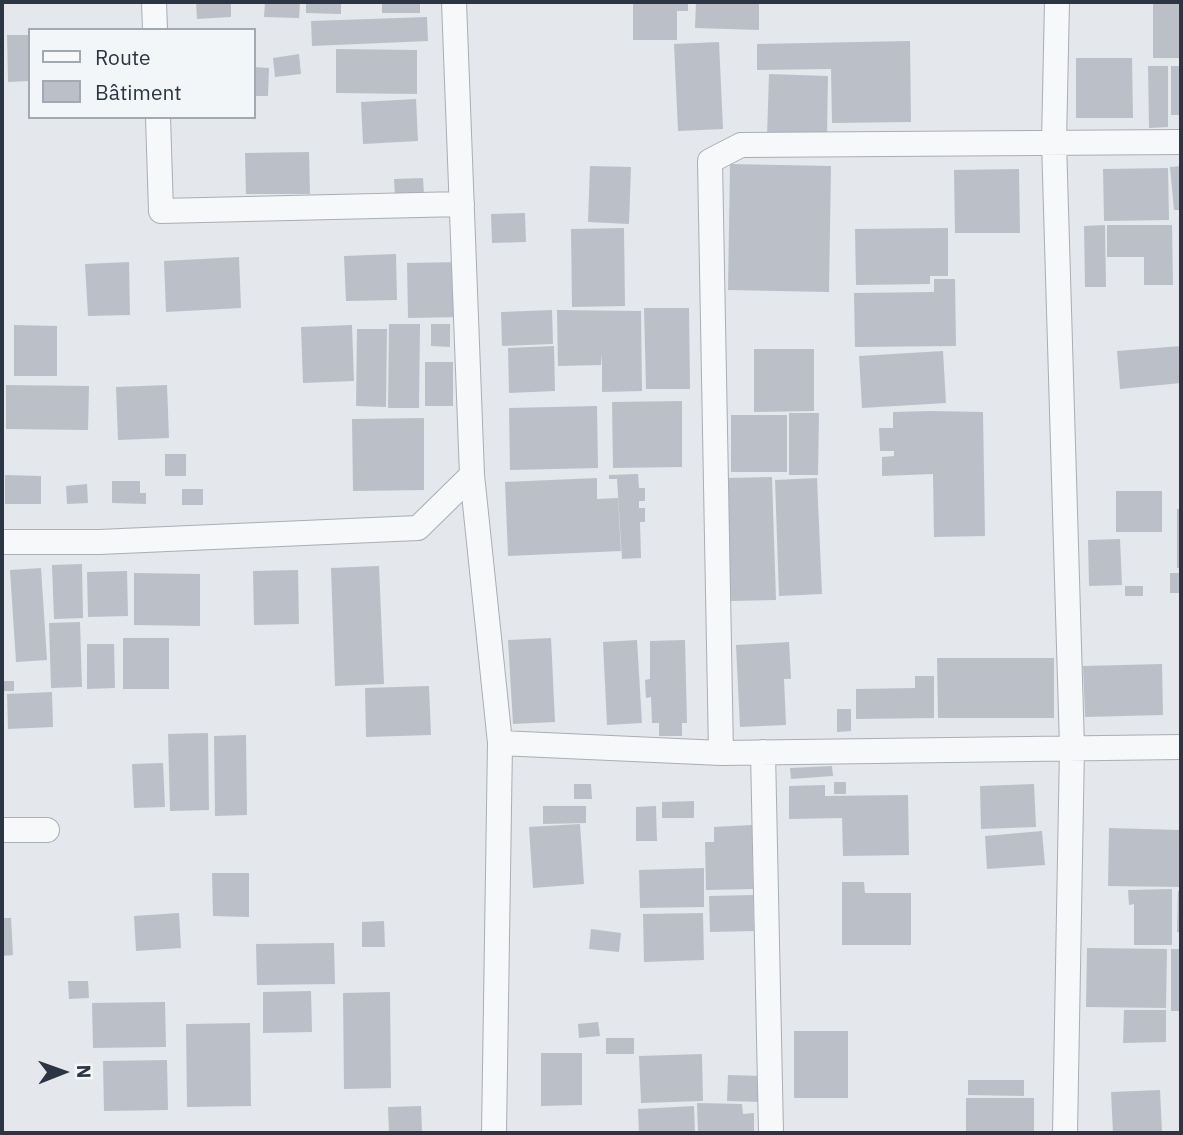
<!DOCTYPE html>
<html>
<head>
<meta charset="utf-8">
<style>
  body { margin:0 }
  #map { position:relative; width:1183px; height:1135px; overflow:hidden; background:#e4e7eb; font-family:"IBM Plex Sans",sans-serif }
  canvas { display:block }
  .frame { position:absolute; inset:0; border:4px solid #2c3543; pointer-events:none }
  .legend { position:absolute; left:28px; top:28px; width:228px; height:91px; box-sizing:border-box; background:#f3f6f8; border:2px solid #a3a9b0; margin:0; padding:9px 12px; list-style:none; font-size:21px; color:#2c3543 }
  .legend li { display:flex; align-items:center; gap:14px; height:35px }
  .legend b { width:35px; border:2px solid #a3a9b0 }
  .north { position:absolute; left:28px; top:1037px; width:70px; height:70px; -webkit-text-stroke:5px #f3f6f8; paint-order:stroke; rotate:89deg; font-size:19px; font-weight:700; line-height:28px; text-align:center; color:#2c3543 }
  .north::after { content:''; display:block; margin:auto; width:24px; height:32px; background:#2c3543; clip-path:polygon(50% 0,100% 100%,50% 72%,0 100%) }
</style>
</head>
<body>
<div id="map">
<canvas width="1183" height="1135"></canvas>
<div class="frame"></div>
<ul class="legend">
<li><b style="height:9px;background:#f6f8f9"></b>Route</li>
<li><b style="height:19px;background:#bbc0c8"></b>Bâtiment</li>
</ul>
<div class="north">N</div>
</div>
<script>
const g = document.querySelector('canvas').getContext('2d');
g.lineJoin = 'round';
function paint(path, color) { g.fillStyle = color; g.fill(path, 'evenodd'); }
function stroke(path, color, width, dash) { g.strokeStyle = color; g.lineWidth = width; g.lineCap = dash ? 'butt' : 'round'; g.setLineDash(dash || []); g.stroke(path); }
const building = new Path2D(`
  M196,2H231V17L197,19Z
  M265,2H300L299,18L264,17Z
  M306,2H341V14L306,13Z
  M382,2H420V13H382Z
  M633,2H688V11H677V40H633Z
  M696,2H759V30L695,28Z
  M1153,2H1181V58H1153Z
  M427,17L428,41L312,46L311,21Z
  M7,35H30V81L8,82Z
  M910,41L911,122L832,123L831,69L757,70V44Z
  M719,42L723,129L678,131L674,44Z
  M336,49L417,50V94L336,93Z
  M299,54L301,74L275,77L273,58Z
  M1076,58H1132L1133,118H1076Z
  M1148,66H1168V127L1149,128Z
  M1171,66H1181V115H1171Z
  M254,67L269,68L268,96H254Z
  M769,74L828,76L827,137L767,136Z
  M416,99L418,141L363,144L361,102Z
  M309,152L310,194H246L245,153Z
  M730,164L831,166L829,292L728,290Z
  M590,166L631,167L629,224L588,222Z
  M1181,166V210H1174L1170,167Z
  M1168,168L1169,220L1104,221L1103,169Z
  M1019,169L1020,233H955L954,170Z
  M423,178L424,195L395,196L394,179Z
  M525,213L526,242L492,243L491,214Z
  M1105,225L1106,287H1085L1084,226Z
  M1107,225H1172L1173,285H1144V257H1107Z
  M624,228L625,306L572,307L571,229Z
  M948,228V276H930V284L856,285L855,229Z
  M396,254L397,300L346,301L344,256Z
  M239,257L241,308L166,312L164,261Z
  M129,262L130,315L88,316L85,264Z
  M460,262L461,317L408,318L407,263Z
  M934,279H955L956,346L855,347L854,293L934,292Z
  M644,308H689L690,389H646Z
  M552,310L553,344L502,346L501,312Z
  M557,310L641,311L642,391L602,392V353L601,365L558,366Z
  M389,324H420L419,408H388Z
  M431,324H450V347L431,346Z
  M14,325L57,326V376H14Z
  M352,325L354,381L303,383L301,327Z
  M357,329H387L386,407L356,406Z
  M554,346L555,391L509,393L508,348Z
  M1181,346V383L1120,389L1117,351Z
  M754,349H814V411L754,412Z
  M943,351L946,403L862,408L859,356Z
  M425,362H453V406H425Z
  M6,385L89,386L88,430L6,429Z
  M167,385L169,438L118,440L116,387Z
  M682,401V467L613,468L612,402Z
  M597,406L598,468L510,470L509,408Z
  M931,411L983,412L985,536L934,537L933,474L882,476V457L894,456V451H880L879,428H893V412Z
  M789,413H819L818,475H789Z
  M731,415H787V472H731Z
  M424,418V490L353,491L352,419Z
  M165,454H186V476H165Z
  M638,474L639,488H645V501H639V508H645V522H640L641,558L622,559L617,479H609V475Z
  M5,475L41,476V504H5Z
  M772,477L776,600L731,601L727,478Z
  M597,478V499L618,498L621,551L508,556L505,482Z
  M817,478L822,594L779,596L775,480Z
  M112,481H140V493H146V504L112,503Z
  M87,484L88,503L67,504L66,486Z
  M182,489H203V505H182Z
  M1116,491H1162V532H1116Z
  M1177,509H1181V568H1177Z
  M1120,539L1122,585L1089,586L1088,540Z
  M82,564L83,618L54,619L52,565Z
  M379,566L384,684L335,686L331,568Z
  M41,568L47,660L16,662L10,570Z
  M298,570L299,624L254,625L253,571Z
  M127,571L128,616L88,617L87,572Z
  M134,573L200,574V626L134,625Z
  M1170,573H1181V593H1170Z
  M1125,586H1143V596H1125Z
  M80,622L82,687L51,688L49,623Z
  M123,638H169V689H123Z
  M551,638L555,722L513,724L508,640Z
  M637,640L642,723L607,725L603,642Z
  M685,640L687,723H682V736H659V723H652L651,697L646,698L645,680L650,679V641Z
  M789,642L791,679H784L786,725L740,727L736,645Z
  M87,644H114L115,688L87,689Z
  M937,658H1054V718H938Z
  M1162,664L1163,715L1085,717L1083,666Z
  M915,676H934V718L856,719V689L915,688Z
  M2,681H14V691H2Z
  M429,686L431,735L366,737L365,688Z
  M52,692L53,727L8,729L7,694Z
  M837,709H851V731L837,732Z
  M208,733L209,810L170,811L168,734Z
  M246,735L247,815L215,816L214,736Z
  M163,763L165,807L134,808L132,764Z
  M832,766L833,776L791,779L790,768Z
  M834,782H846V794H834Z
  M574,784H591L592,799H574Z
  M1034,784L1036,827L981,829L980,786Z
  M825,785V796L908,795L909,855L843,856L842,818L789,819V786Z
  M694,801V818H662V802Z
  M543,806H586V823L543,824Z
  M656,806L657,841H636V807Z
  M580,824L584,884L533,888L529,827Z
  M752,825L753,889L706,890L705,842H714V827Z
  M1109,828L1181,830V887L1108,886Z
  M1042,831L1045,865L987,869L985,836Z
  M704,868V907L640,908L639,870Z
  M212,873H249V917L213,916Z
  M842,882H864L865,893H911V945H842Z
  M1172,889V945H1134V904L1129,905L1128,890Z
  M1178,891H1181V933L1177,932Z
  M753,895L754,931L710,932L709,896Z
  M179,913L181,948L136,951L134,916Z
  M703,913L704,960L644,962L643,914Z
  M2,918H11L13,955L2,956Z
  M384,921L385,947H362V922Z
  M591,929L621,933L619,952L589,949Z
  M334,943L335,984L257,985L256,944Z
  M1087,948L1167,949L1166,1008L1086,1007Z
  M1171,949H1181V1011H1171Z
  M68,981H88L89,998L69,999Z
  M311,991L312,1032L263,1033V992Z
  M390,992L391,1088L344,1089L343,993Z
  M165,1002L166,1047L93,1048L92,1003Z
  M1124,1010H1166V1042L1123,1043Z
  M598,1022L600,1036L579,1038L578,1024Z
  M250,1023L251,1106L187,1107L186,1024Z
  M794,1031H848V1098H794Z
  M606,1038H634V1054H606Z
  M541,1053H582V1105L541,1106Z
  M702,1054L703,1101L641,1103L639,1056Z
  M167,1060L168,1110L104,1111L103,1061Z
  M728,1075L762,1076L761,1102L727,1101Z
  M968,1080H1024V1096L968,1095Z
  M1160,1090L1162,1132L1113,1133L1111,1092Z
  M966,1098H1034V1133H966Z
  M697,1103L742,1104L743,1114L754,1113V1133H698Z
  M421,1106L422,1133H389L388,1107Z
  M694,1106L695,1133H639L638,1109Z`);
const street = new Path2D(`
  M154,2L155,30
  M454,2L472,475L500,743L494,1133
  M1057,2L1054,142L1072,747L1065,1133
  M158,117L161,211L462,204
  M2,542H99L418,528L472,475
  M500,743L721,753L1181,747
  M763,752L771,1133
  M721,753L710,161L741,145L1181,142
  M2,830H47`);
paint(building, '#bbc0c8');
stroke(street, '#a9aeb5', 26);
stroke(street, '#f6f8f9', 24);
</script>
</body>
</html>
